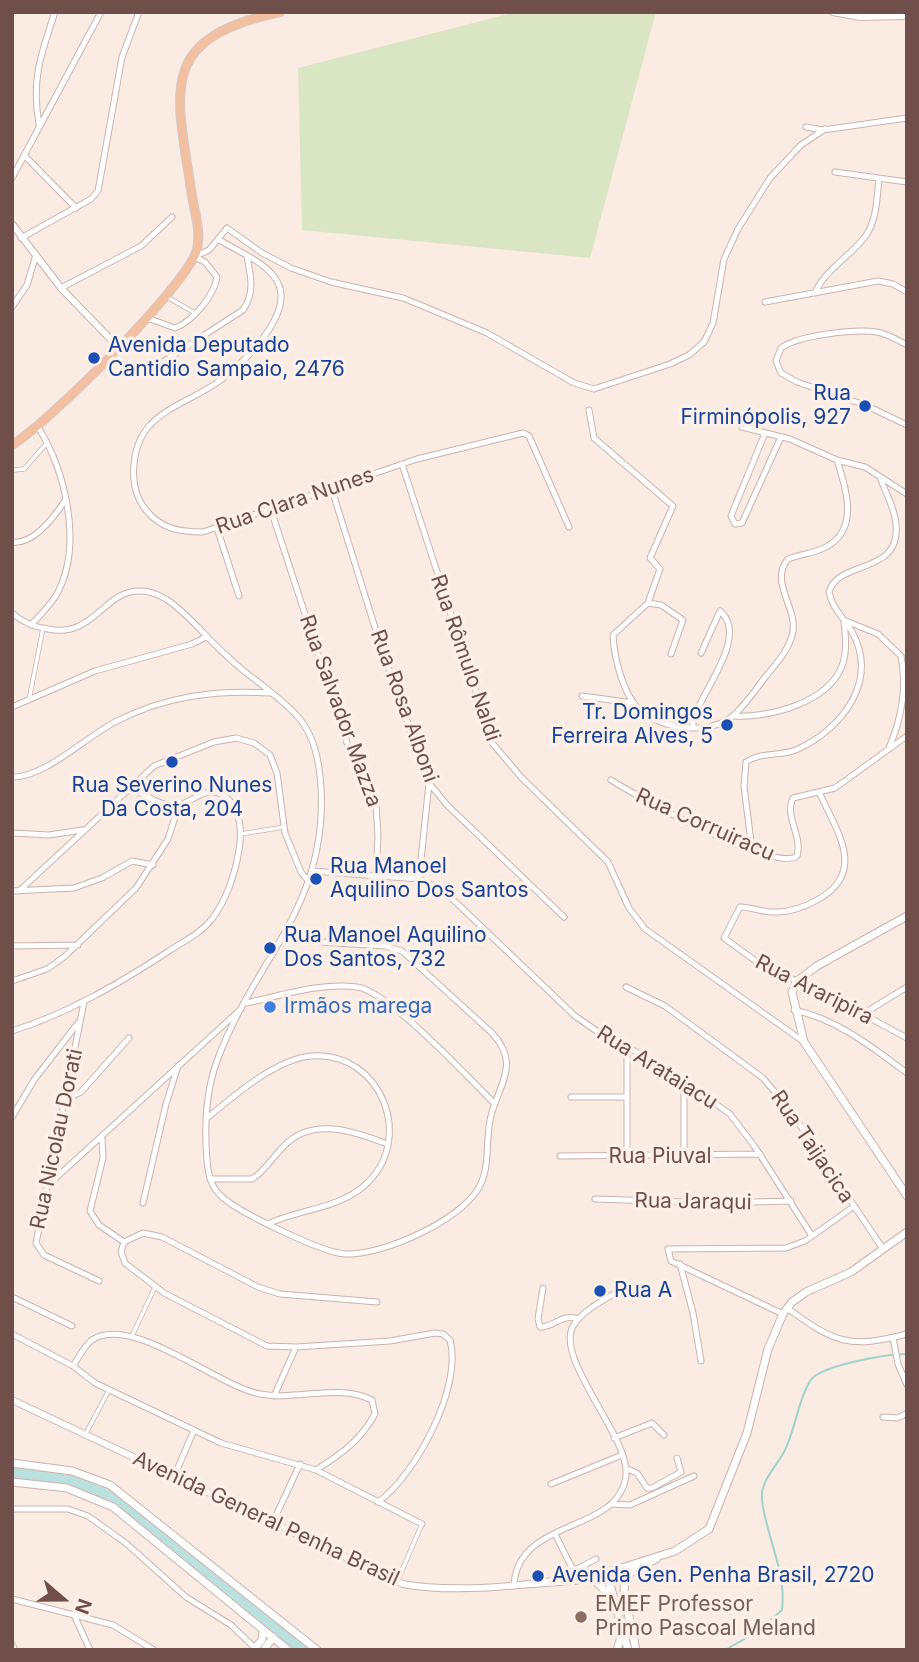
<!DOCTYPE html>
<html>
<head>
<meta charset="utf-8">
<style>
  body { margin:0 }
  #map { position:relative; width:919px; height:1662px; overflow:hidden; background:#faebe3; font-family:Inter,sans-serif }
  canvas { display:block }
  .frame { position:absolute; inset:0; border:14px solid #704f4b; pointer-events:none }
  .north { position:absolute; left:28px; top:1564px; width:70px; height:70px; -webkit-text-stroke:5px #fdf0e9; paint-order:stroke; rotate:110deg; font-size:19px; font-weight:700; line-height:28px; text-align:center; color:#704f4b }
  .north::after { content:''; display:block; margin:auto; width:24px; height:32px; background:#704f4b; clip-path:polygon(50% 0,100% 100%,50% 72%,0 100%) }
</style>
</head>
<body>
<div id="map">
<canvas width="919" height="1662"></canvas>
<div class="frame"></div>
<div class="north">N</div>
</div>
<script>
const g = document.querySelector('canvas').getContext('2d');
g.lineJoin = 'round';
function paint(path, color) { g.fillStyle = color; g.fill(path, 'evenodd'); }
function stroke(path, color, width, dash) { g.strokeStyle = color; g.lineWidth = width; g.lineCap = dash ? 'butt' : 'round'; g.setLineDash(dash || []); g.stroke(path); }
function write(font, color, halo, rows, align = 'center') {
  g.font = font + ' Inter,sans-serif'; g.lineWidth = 7; g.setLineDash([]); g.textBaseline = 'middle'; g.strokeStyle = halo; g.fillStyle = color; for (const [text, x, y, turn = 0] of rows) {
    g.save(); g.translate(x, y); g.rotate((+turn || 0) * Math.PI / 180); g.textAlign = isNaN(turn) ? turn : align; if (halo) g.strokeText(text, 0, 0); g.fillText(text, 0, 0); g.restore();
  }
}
const green = new Path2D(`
  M516,12H656L590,258L302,230L298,68Z`);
const stream = new Path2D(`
  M725,1650L757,1632L782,1610C787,1573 766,1536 762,1500C760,1481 776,1467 784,1452C796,1429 797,1402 810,1381C820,1365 888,1354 907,1354`);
const river = new Path2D(`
  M12,1473L66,1479L115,1498L303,1650`);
const pedestrian = new Path2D(`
  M167,297L195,313
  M14,470L24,469L46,444
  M29,700L43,628
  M241,834L284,827
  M132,1336L155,1287
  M85,1435L109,1390
  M397,1582L422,1524`);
const minor = new Path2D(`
  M39,124C31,80 41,54 55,12
  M806,127L823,130L907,118
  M24,155L76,208
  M835,172L907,182
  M12,178L101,12
  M21,238L91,199L98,191L122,57L139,12
  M218,239C236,251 268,262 278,283C294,315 242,365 218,382C197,397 168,406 150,425C131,446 127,487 146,510C161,529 180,532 203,532L417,459L523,433L529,436L569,527
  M194,257L209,250L227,228L262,253L291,268L331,282L403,298L425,307L487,333L574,383L594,389L670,364L689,355L704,342L713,323L724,259L738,229L770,178L801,145L825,129
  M61,288L141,246L172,217
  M815,293C825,269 853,255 867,234C877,218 877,196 879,179
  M765,302L878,281L893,284L907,292
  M12,307L27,285L35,258
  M147,318L175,328C193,321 214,296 217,277L205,262L194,257
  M907,345C897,340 888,334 877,332C854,329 799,335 781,348L776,361L781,373L797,382L865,405L907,425
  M149,371L243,310C255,293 251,276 247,257
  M589,410L594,438L673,506L650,558L660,569L648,603
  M742,427L790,439L837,460L865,467L907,494
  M765,433L731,516L735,524L742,523L781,437
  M402,464L493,744L521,777L608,862L629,908L645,929L804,1042
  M332,490L381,647L429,783L447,805L564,917
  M271,510L350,752L376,804L378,837L376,875
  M217,528L239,596
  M12,542C34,545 55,516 66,499
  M12,613C22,622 34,627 48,629C94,639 104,589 141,591C150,591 159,595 166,599C189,614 208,640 229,658C251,679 279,695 299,718C315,737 319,762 321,786C328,908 254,959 217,1061C207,1088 205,1117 206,1145C207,1162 207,1183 220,1195C235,1211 323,1253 345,1254C382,1256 459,1221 478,1189C492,1167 484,1136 492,1112C502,1080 519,1062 492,1033L402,951L385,946L320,942
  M846,621L878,634L901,656C907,687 901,720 889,748
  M31,625C40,615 52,604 58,592C83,543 65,470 38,427
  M671,654L683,620L661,605L648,603L613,635C614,657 623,695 640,710C663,730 711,736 735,714C747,703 756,689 766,676C776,664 787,652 792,636C800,609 768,583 788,559C801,554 815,553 826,547C860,529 846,488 837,460
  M582,696L633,703
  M12,707L95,671L192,644L206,637
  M734,716C768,718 828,703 842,666C847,653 846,637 844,623
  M693,727C689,705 753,639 720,611L701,653
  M12,777C44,778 86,737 115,722C165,696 214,690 270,693
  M611,780C638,797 774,873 797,856C803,836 784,817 793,798L835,788L907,736
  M819,792C837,832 867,871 819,899C805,907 788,913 772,912C762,912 751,907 740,907L724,938L764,967L818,990L907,1038
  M12,833L49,835L82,830
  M752,850L744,786L746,762C762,751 782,757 798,749C843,728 880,680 851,630C843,617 832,608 829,592C838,559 901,576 896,524C895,508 885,492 880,477
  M312,871L419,879L444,891L575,1016L601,1034L656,1062L730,1114L755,1147L812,1236
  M419,879L429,783
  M12,891L74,888L102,878L132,861L153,865
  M19,891L154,766L214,742L236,738L254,743L270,755L277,773L285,833L301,872L309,882
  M12,946L78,945
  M12,981L47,969L64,957L136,888L168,839L179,805
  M626,987L665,1006L763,1078L790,1110L883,1249
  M84,1002L36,1243L44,1255L99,1281
  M246,1003C281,996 321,982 357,987C389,991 468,1078 495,1104
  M794,1010C837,1019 872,1047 907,1073
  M863,1014L907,987
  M12,1031C69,1013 120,983 169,951C184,941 201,933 212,919C227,899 235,874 239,850C242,833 241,811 228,799C210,782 197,799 180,805C166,809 142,794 130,787
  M627,1047V1157
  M684,1081V1156
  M571,1097H626
  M66,1099L81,1092L129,1038
  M12,1117L34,1080L78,1023
  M206,1119C232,1097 277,1058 312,1056C381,1051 417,1140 364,1186C337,1209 301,1209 270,1223
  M102,1139L103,1158L90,1211L99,1225L124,1242
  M560,1156L760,1154
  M210,1179H252C265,1171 272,1158 283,1147C311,1116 354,1131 387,1144
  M47,1186L241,1009
  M595,1199L716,1203L791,1201
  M143,1203L166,1104L178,1066
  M680,1264L693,1313L701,1361
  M543,1288L538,1319L540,1327C555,1327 562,1313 578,1319
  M12,1297L72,1326
  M787,1308C835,1343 849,1349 907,1334
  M783,1314L671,1261L668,1249L786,1248L805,1241L853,1207
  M12,1334L73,1366L95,1383L221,1443L316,1470L422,1524
  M893,1338L898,1364L907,1385
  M296,1347L267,1346L164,1293L125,1263L121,1252L124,1242L143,1233L162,1237L258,1287L280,1294L377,1302
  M73,1366C79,1357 84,1346 92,1340C131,1313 219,1387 260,1394C296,1401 337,1383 372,1400L375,1414C360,1441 341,1454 316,1470
  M274,1396L296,1347L390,1341L435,1333L443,1334L450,1340C463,1386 416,1475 378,1502
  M883,1417L898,1418L907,1413
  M614,1438L652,1423L664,1435
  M627,1469L637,1473L647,1488H652L681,1472L677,1458
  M174,1477L194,1430
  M551,1484L622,1455
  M611,1504L630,1505L694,1476
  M12,1509H68L88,1516L127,1544L186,1597L231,1625L257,1650
  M272,1524L300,1464
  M555,1534L572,1568L577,1569L596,1559
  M514,1584C519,1517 620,1534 626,1475C630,1436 550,1355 575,1323C586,1308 608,1298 623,1288
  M12,1599L113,1625L154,1650
  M74,1615L90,1650
  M12,1644L15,1650`);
const tertiary = new Path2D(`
  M833,12L860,17L907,16
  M12,224L61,288L119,348
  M12,1400L403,1584C461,1595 554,1583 612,1571
  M533,1584L610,1578`);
const secondary = new Path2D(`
  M907,916L817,966L797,981L792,992L804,1042L907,1196
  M12,1463L72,1471L110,1485L317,1650
  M12,1482L67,1488L113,1507L288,1650
  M625,1567L624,1593L636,1650
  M610,1578L632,1572L656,1559
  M595,1581L612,1597
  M255,1648L262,1640L263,1630
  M264,1650L273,1637
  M617,1650L622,1634
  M628,1650L609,1581L612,1571L675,1551L709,1529L747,1433L768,1349L783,1314L792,1302L806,1292L851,1272L907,1232`);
const primary = new Path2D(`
  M12,445C46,425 189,284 197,249C201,232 195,213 192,196C177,92 154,39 280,12`);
const markers = [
  [94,358,7,"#1a4fb4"],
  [865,406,7,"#1a4fb4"],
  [727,725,7,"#1a4fb4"],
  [172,762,7,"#1a4fb4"],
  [316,879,7,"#1a4fb4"],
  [270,948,7,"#1a4fb4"],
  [270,1007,7,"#3f7fe0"],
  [600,1291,7,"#1a4fb4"],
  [538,1576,7,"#1a4fb4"],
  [581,1617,7,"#8d6e63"]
];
const transitNames = [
  ["Avenida Deputado",108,346],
  ["Cantidio Sampaio, 2476",108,370],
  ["Rua",851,394,"right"],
  ["Firminópolis, 927",851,418,"right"],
  ["Tr. Domingos",713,713,"right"],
  ["Ferreira Alves, 5",713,737,"right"],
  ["Rua Severino Nunes",172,786,"center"],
  ["Da Costa, 204",172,810,"center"],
  ["Rua Manoel",330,867],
  ["Aquilino Dos Santos",330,891],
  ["Rua Manoel Aquilino",284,936],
  ["Dos Santos, 732",284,960],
  ["Rua A",614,1291],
  ["Avenida Gen. Penha Brasil, 2720",552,1576]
];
const streetNames = [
  ["Rua Clara Nunes",295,501,-19],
  ["Rua Rômulo Naldi",465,658,71],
  ["Rua Rosa Alboni",404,706,70],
  ["Rua Salvador Mazza",340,711,70],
  ["Rua Corruiracu",705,825,24],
  ["Rua Araripira",814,990,27],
  ["Rua Arataiacu",657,1068,32],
  ["Rua Nicolau Dorati",57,1139,-78],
  ["Rua Taijacica",812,1147,56],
  ["Rua Piuval",660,1157],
  ["Rua Jaraqui",693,1202,1],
  ["Avenida General Penha Brasil",266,1519,25]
];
const shopNames = [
  ["Irmãos marega",284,1007]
];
const educationNames = [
  ["EMEF Professor",595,1605],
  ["Primo Pascoal Meland",595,1629]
];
paint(green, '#dae6c3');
stroke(stream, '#a1d2cd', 2);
stroke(river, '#bae1dd', 12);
stroke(pedestrian, '#ccb3ae', 5);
stroke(minor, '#ccb3ae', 7);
stroke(tertiary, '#ccb3ae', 8);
stroke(secondary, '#cfb2ab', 9);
stroke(primary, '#d4cac9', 10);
stroke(pedestrian, '#fff', 3.5);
stroke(minor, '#fff', 5);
stroke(tertiary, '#fff', 6);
stroke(secondary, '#fff', 7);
stroke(primary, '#f3bfa1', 8);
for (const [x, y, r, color] of markers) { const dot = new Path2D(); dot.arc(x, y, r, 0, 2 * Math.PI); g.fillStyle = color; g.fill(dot); stroke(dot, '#fdf0e9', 2.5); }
write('21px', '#164399', '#fdf0e9', transitNames, 'left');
write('21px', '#704f4b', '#fdf0e9', streetNames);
write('21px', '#366cbe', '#fdf0e9', shopNames, 'left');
write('21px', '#785e54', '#fdf0e9', educationNames, 'left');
</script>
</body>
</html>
